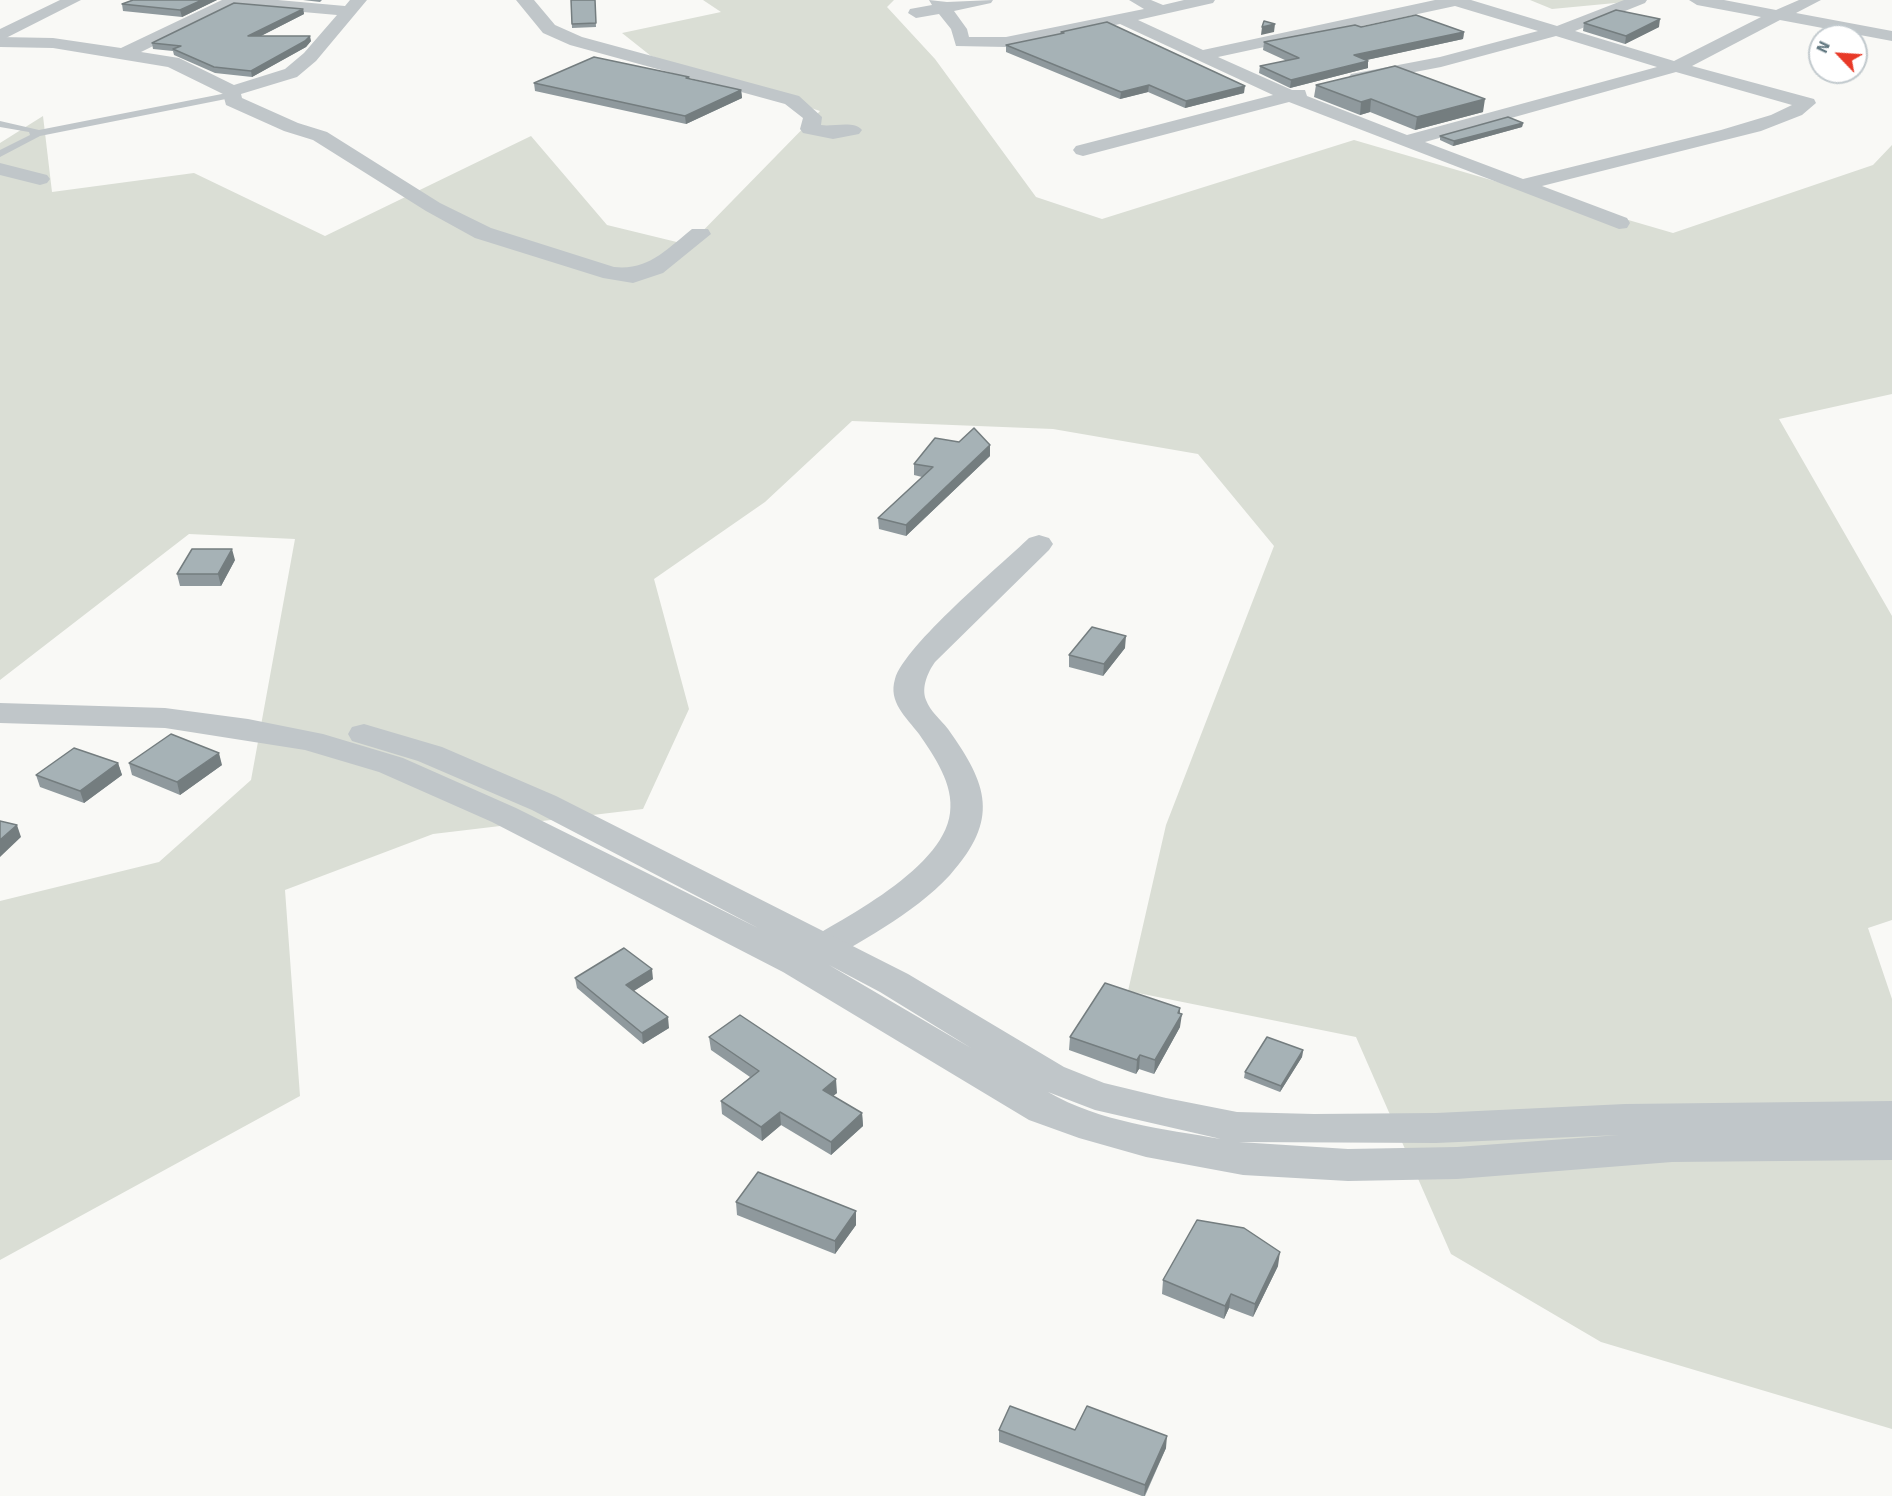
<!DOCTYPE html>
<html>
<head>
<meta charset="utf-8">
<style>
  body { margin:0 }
  #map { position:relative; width:1892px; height:1496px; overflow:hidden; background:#f9f9f6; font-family:Signika,sans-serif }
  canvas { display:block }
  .north { position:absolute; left:1808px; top:24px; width:60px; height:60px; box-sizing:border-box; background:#fff; border:2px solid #c1c9cd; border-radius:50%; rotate:295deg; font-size:16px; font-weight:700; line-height:24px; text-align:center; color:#637982 }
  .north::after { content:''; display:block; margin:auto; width:21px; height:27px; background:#e83927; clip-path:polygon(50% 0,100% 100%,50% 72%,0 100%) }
</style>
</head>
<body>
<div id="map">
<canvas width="1892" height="1496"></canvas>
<div class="north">N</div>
</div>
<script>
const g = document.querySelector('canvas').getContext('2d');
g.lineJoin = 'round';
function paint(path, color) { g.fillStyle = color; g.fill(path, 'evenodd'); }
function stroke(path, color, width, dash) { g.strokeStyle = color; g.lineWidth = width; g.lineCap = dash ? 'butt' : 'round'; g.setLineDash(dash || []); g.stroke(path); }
const green = new Path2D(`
  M703,0H894L887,7L935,59L1036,197L1102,219L1354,140L1673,233L1873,165L1892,145V394L1779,419L1892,616V920L1868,928L1892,999V1429L1601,1342L1451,1254L1356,1037L1128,991L1166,825L1274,546L1198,454L1053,429L852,421L765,502L654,579L689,709L643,809L433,834L285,890L300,1096L0,1260V901L159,862L251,780L295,539L189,534L0,680V143L43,116L52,192L194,173L325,236L531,136L607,225L689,245L820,111L651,56L622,33L721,12Z
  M1530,0H1647L1552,9Z`);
const service = new Path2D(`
  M232,92L236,93V97L40,136L0,157V150L30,135L29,132L0,127V121L39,130Z`);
const minor = new Path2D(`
  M222,0H278L345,6L350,0H367L316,61L297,77L241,94L242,98L298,123L327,132L440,203L491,228L614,267C648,271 667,249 692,229H708L711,234L663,273L633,283L603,278L475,238L426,211L313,140L284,131L226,105L223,94L168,67L53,48L0,47V37L53,38L121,48ZM235,6L337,15L304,53L285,69L234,85L179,58L141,52Z
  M516,0H534L555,25L582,37L799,96L822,117L821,125C833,127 854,120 862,130L859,134L833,139L803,133L800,129L803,118L785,104L570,45L543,33Z
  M929,0L947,2L993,0L991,3L954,11L967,29L969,37H1006L1144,9L1129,0H1151L1163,5L1184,0H1215L1213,3L1138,20L1203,50L1435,0H1471L1557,26L1624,0H1647L1645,3L1575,31L1674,61L1761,17L1697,5L1689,0H1724L1776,10L1799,0H1821L1796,13L1892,31V41L1780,20L1692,66L1814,99L1816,103L1802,115L1761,131L1542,186L1627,218L1630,223L1627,228L1619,229L1289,102L1083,156L1076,154L1073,150L1076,146L1273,95L1120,24L1006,47L956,46L951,29L939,14L916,18L908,13L910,9L932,5ZM1455,6L1538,31L1440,57L1351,74L1348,78L1351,82L1357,83L1441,67L1556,36L1657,67L1407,135L1307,96L1305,90H1292L1218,57ZM1676,72L1792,105L1771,115L1721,130L1523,179L1425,142Z
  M0,163L47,175L50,179L47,183L40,185L0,175Z
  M1039,535L1049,538L1053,544L1049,550L935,662C928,672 921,687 926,700C930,711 941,720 948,729C988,785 1000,819 950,875C912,916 858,942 811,971L798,975L785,971L779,962L785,953C831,925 943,872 950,813C954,784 934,756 919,734C906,717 888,702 895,679C905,645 1000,566 1029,538Z`);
const tertiary = new Path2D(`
  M60,0H81L0,41V29Z
  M0,703L165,708L248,719L323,734L403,758L516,808L758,928L532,810L418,761L352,741L348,734L352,727L364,724L442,747L556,796L908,974L1064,1067L1104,1083L1166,1098L1237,1112L1314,1114L1436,1113L1625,1104L1892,1101V1160L1672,1162L1457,1179L1348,1181L1243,1175L1146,1157L1079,1138L1029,1120L783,972L492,822L379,772L305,750L165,728L0,723ZM829,965L880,992L971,1048ZM1048,1092L1095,1110L1221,1139C1164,1129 1099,1122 1048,1092ZM1619,1135L1457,1147L1348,1149L1239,1142L1436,1143Z`);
const wall = new Path2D(`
  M217,0L182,17L123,11L122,4Z
  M303,0H322L320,2Z
  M571,0H595L596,27L572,28Z
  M303,9L304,14L261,36L311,41L306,47L252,77L215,73L174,55L173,51L153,49L152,43Z
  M1584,23L1659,27L1625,44L1583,31Z
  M1361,27L1464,32L1463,39L1366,60L1368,61V68L1290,88L1259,73L1260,66L1287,61L1263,50L1264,42Z
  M1061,32L1244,93L1185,108L1148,92L1120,99L1006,52V45L1061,34Z
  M689,77V79L741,90L742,98L686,124L535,91L534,83Z
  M1316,85L1483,112L1415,130L1370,112L1360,115L1314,97Z
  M1523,123L1522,127L1453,146L1440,140V136Z
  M990,456L906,536L879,529L878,518L922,477L914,475V464Z
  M235,560L221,586H180L177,574Z
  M1125,648L1103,676L1069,667V655Z
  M118,763L122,775L84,803L40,787L36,775Z
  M129,763L222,765L180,795L132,775Z
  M575,978L653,979L634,991L669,1028L643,1044L577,988Z
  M1180,1008V1027L1154,1074L1139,1069L1136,1074L1069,1050L1070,1037Z
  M709,1037L837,1093L833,1096L862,1113L863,1126L831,1155L781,1125L762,1141L722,1114L721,1101L750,1077L711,1050Z
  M1303,1050L1302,1057L1280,1092L1244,1078L1245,1072Z
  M736,1202L856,1225L835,1254L737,1215Z
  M1278,1266L1253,1317L1229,1308L1224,1319L1162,1294L1163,1280Z
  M999,1430L1166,1448L1145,1496H1142L999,1442Z`);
const shadedWall = new Path2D(`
  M202,0H217L182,17L180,10Z
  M303,9L304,14L249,42L248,36Z
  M1660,19L1659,27L1625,44L1626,36Z
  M1275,24L1274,32L1261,35L1262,27Z
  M1464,32L1463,39L1353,63L1354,55Z
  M310,36L311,41L306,47L252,77L251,71Z
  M1368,61V68L1290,88L1291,80Z
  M1149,85L1148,92L1120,99L1121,92Z
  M1245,86L1244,93L1185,108L1186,101Z
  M741,90L742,98L686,124L685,116Z
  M1371,99L1370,112L1360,115L1361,102Z
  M1485,99L1483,112L1415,130L1417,117Z
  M1523,123L1522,127L1453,146L1454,141Z
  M990,445V456L906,536V525Z
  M232,549L235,560L221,586L218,574Z
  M1126,636L1125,648L1103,676L1104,664Z
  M219,753L222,765L180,795L177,782Z
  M118,763L122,775L84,803L80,791Z
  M17,825L21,837L0,857V840Z
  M652,969L653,979L627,995L626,985Z
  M1180,1008L1179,1018L1182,1014L1180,1027L1154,1074L1155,1060Z
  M668,1017L669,1028L643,1044L642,1033Z
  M1303,1050L1302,1057L1280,1092L1281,1086Z
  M1140,1055L1139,1069L1136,1074L1137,1060Z
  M836,1079L837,1093L824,1103L823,1090Z
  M780,1112L781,1125L762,1141L761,1127Z
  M862,1113L863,1126L831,1155V1142Z
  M856,1211V1225L835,1254V1241Z
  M1280,1252L1278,1266L1253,1317L1255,1304Z
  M1231,1294L1229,1308L1224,1319L1225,1306Z
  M1167,1436L1166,1448L1144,1496L1145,1485Z`);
const building = new Path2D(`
  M133,0H202L180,10L122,4Z
  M571,0H595L596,23L572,24Z
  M234,3L303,9L248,36H310L305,41L251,71L214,67L173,49L181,46L152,43Z
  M1616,10L1660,19L1626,36L1584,23Z
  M1416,15L1464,32L1354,55L1368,61L1291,80L1260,66L1299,58L1264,42L1355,25L1361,27Z
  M1264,21L1275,24L1262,27Z
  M1107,22L1245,86L1186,101L1149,85L1121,92L1006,45L1064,33L1061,32Z
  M594,57L689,77L686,78L741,90L685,116L534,83Z
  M1395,66L1485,99L1417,117L1371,99L1361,102L1316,85Z
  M1508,117L1523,123L1454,141L1440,136Z
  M974,428L990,445L906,525L878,518L933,467L914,464L935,438L959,442Z
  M192,549H232L218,574H177Z
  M1092,627L1126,636L1104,664L1069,655Z
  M171,734L219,753L177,782L129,763Z
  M74,748L118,763L80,791L36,775Z
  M0,821L17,825L0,840Z
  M624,948L652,969L626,985L668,1017L642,1033L575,978Z
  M1105,983L1180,1008L1178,1013L1182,1014L1155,1060L1140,1055L1137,1060L1070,1037Z
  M740,1015L836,1079L823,1090L862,1113L831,1142L780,1112L761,1127L721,1101L759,1071L709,1037Z
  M1267,1037L1303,1050L1281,1086L1245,1072Z
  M758,1172L856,1211L835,1241L736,1202Z
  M1197,1220L1244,1228L1280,1252L1255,1304L1231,1294L1225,1306L1163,1280Z
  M1010,1406L1075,1430L1087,1406L1167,1436L1145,1485L999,1430Z`);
paint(green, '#daded5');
paint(service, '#c0c6c9');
paint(minor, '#c0c6c9');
paint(tertiary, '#c0c6c9');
paint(wall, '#8f999d');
paint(shadedWall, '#747d7f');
paint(building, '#a6b2b6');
stroke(building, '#747d7f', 1.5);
</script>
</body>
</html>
